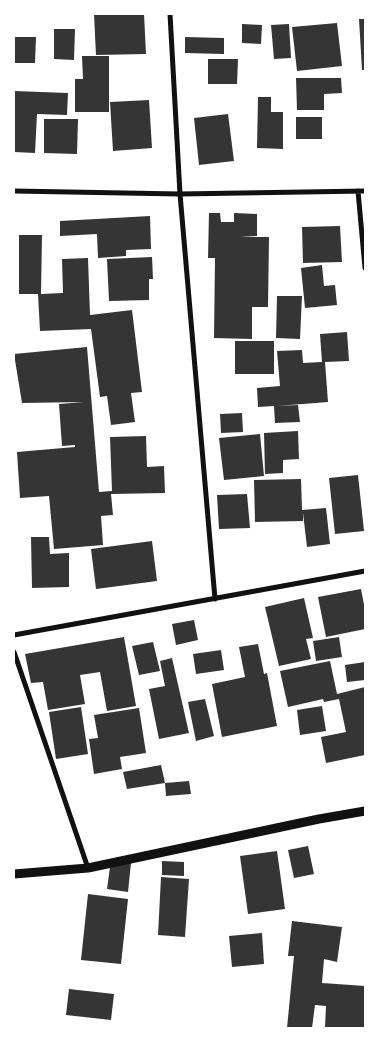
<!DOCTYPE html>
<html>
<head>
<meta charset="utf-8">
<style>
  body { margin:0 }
  #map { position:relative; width:379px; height:1042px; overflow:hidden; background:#fff; font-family:Jost,sans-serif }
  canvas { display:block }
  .frame { position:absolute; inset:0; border:15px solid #fff; pointer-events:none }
</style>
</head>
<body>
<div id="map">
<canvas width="379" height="1042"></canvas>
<div class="frame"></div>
</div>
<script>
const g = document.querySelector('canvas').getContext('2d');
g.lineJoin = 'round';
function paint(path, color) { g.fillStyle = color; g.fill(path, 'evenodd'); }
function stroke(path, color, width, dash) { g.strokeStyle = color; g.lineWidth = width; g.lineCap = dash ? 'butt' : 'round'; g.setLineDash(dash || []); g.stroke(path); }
const building = new Path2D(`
  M94,14H144L146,54L96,55Z
  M359,19H365V70H362Z
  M337,23L342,66L297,71L292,27Z
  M242,24L262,25L261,44L242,43Z
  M289,24L291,58L274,59L271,25Z
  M54,29H75L74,60L54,59Z
  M14,37H36L35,63H14Z
  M185,37L224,38V54L185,53Z
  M82,56H109V112H75V79H83Z
  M208,59H238L237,84H208Z
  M296,78H341L342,93L324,94V110H297Z
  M14,91L68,93L67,115L37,114L35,153L14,152Z
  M258,97H271V112H283V149L257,148Z
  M149,100L152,148L113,151L110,102Z
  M228,114L234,161L199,165L194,118Z
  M296,117H322V139H296Z
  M44,119H78L77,154L44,153Z
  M209,213H220L221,222H234V213L257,214V236L240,237H269L268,307H252V339L214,338L215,258H208Z
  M150,216L151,249L126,250V256L98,258L97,234L60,236V221Z
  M340,226L342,262L303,263L302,227Z
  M19,235H42L41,294L63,293L62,259L88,258L90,315L132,310L142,392L131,393L135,422L111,425L107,396L100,397L91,329L40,331L38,294H19Z
  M152,257L153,279H149V300L109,301L107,259Z
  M322,265L324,286L335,285L337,305L305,308L301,268Z
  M277,296H302L300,339L276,338Z
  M347,332L349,361L325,362L328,402L277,406L298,405L300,422L275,423L274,406L258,407L257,388L280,386L277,351L302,350L303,363L322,362L320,334Z
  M235,341H274V374H235Z
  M87,347L99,492L112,491L110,437L146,436L147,467L164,466L165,493L111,494L113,515L101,516L103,545L54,549L49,496L20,498L17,452L75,447V445L62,446L59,404L84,402L22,403L14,354Z
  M242,413L243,432L221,433L220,414Z
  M298,431L299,459L283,460V473L265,474L264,433Z
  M260,434L264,476L224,480L219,438Z
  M358,475L364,531L335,534L329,478Z
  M301,479L302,510L326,508L330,544L307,547L303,513V521L255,522L254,480Z
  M247,494L250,528L219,529L217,495Z
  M31,537H49L50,554L69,553V587L32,588Z
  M152,541L157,581L96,589L91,549Z
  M361,589L365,610V629L326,637L318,597Z
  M304,598L313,638L306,639L311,659L279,666L265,607Z
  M194,620L198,640L176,645L172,624Z
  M124,637L136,706L107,711L100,672L80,675L85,704L48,710L43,682L31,683L25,654Z
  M339,637L342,657L316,661L313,641Z
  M153,642L160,671L139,675L132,646Z
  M258,644L264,674L267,673L277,726L222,737L212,684L245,677L239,647Z
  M221,650L224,670L196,674L193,654Z
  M172,658L189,733L159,739L149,689L165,686L160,661Z
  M330,661L337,694L365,687V755L326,763L321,737L346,732L339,699L324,702L323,699L288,707L280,671Z
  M365,662V680L347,682L345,665Z
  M205,699L214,736L196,741L188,702Z
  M322,706L326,731L300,735L297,710Z
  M81,707L88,754L56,759L49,712Z
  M139,708L146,753L120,757L122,769L94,774L89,739L98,738L94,715Z
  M161,765L165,783L127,789L123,772Z
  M189,781L191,794L166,796L165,783Z
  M308,846L314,874L294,878L288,850Z
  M277,851L285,909L248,914L240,856Z
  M162,861L184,862V876L162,875Z
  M131,863L128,892L107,889L110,867Z
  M161,877L189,879L185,937L158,935Z
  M88,894L128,899L121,964L81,960Z
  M292,921L342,927L337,962L324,959L322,983L365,986V1028H325L326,1006L315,1005L312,1028H287L294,956H288Z
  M262,933L264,964L232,967L229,936Z
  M69,989L114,994L111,1020L66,1015Z`);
const minor = new Path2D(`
  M170,14L180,194L215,599
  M14,191L180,194L365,191
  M358,191L365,268
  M14,635L365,571
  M14,652L88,868`);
const tertiary = new Path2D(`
  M14,874L88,868L319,819L365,811`);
paint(building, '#353535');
stroke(minor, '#111', 5);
stroke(tertiary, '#111', 9);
</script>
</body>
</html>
